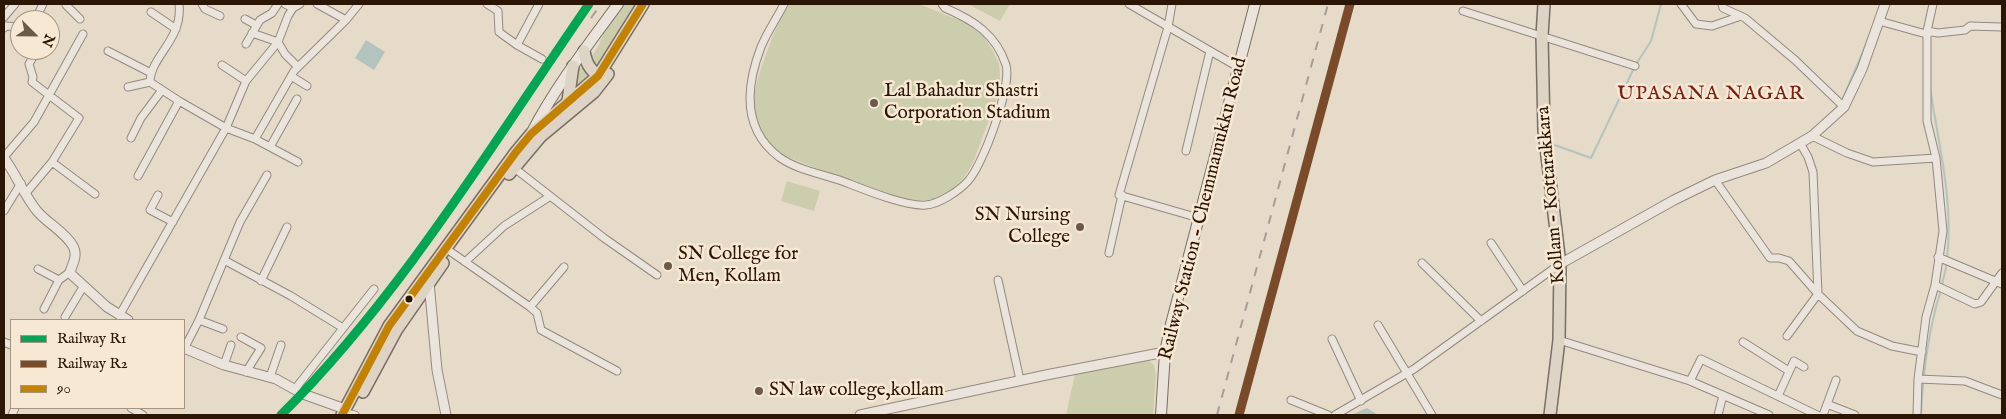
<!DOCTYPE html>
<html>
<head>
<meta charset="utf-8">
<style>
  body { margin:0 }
  #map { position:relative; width:2006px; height:419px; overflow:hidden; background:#e6dac9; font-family:"IM FELL English",serif }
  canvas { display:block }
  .frame { position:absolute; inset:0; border:5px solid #2b1504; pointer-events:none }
  .legend { position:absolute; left:10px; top:319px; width:175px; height:90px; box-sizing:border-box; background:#f7e8d4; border:1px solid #a59481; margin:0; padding:6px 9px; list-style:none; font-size:15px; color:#2b1504 }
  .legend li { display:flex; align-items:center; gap:10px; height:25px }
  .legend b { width:25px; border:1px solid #a59481 }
  .north { position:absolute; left:10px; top:10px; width:50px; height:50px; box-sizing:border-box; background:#f7e8d4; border:1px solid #a59481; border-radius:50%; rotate:113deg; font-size:14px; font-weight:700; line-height:20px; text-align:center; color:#2b1504 }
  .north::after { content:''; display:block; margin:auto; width:18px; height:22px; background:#6c5a49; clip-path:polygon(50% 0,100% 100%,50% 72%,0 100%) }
</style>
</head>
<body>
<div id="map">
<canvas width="2006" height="419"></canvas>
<div class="frame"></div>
<ul class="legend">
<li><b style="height:6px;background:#00a651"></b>Railway R1</li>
<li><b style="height:6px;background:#7a4b2a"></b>Railway R2</li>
<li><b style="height:6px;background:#c48201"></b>90</li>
</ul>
<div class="north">N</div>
</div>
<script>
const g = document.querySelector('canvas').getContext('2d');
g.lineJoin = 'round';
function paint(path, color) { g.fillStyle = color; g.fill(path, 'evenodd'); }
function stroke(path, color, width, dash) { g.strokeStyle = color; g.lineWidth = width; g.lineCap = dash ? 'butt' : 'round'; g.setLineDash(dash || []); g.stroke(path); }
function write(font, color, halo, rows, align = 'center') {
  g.font = font + ' "IM FELL English",serif'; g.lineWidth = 5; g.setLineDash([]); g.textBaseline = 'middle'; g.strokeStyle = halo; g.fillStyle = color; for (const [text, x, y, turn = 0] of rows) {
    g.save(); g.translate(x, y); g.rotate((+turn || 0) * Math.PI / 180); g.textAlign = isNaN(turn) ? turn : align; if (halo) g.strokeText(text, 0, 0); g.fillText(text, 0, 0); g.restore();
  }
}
const green = new Path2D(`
  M612,4H635L612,46L594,69L589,60L598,47L608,23L603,17Z
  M790,4H919L966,23L984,37L993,51L999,64L1001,88L972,165L962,180L951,190L934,199L916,201H898L778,153C742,119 753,90 768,49C774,33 780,17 790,4Z
  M968,4H1010L1000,21Z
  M581,67L589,76L577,89L574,87V78Z
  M787,181L820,191L814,211L781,201Z
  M1142,358L1149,360L1154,365L1156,375L1153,415H1066L1075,374Z`);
const water = new Path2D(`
  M366,40L385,52L374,70L355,58Z
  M1367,408L1378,415H1351Z`);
const stream = new Path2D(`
  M1930,87C1938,143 1954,201 1947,258
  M1834,110L1840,105L1868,40
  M1549,143L1591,158L1635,66L1651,41L1661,4
  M1942,285L1947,263
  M1921,415C1923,372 1928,331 1941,290`);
const minor = new Path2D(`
  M202,4L205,9L220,16
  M285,4L293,8L300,4
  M317,4L346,20
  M487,4L498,11L499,32L517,45L542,59
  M784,4C777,18 767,32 761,47C746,86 742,129 779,157C797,170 822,174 842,181C863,189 906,207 926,205C939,204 959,191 968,181C983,165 1012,86 1006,65C996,34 973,20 945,8L942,4
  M1129,4L1238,67
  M1172,4L1168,27L1119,195L1199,218
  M1681,4L1696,24L1712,26L1741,16
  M1722,4L1723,8L1745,18L1795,60L1844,107
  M1933,4L1927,31L1938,33L1965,30L1970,26L2002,27
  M66,5L80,19
  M293,8L288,16L278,42L246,81L226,128L255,139L298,162
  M1463,11L1635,66
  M151,12L176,29
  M4,17L15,4
  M245,19L256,25
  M35,20L43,4
  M1879,21L1926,34
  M4,28L6,26L20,27
  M252,33L278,42L285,54L298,67
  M246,44L260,20L272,13L278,4
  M517,45L539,4
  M108,51L151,73
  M222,65L246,81
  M291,76L307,86
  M128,87L150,82
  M1812,136L1847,153L1873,162L1936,158
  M131,138L141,118L162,90
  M255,139L294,71L346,20L359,4
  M270,147L297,99
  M1186,151L1210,51
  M4,157L34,122L83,34
  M52,162L95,194
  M513,167L604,238L657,275
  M138,176L179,101
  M1715,180L1770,258H1779L1789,261L1818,294L1857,331L1892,346L1922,352
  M26,193L52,162L79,118L32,82L33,77L29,64L37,50
  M158,195L150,210L173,222
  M4,211L21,183
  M1491,243L1523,291
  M451,252L530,307L537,313L541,330L617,371
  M1109,253L1122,195
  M1938,257L2002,284
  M224,260L291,296L343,328
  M465,262L504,226L549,197
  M1422,263L1481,321
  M38,269L59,280
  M998,280L1020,380
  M261,281L287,227
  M1935,285L1975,304L1981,302L2002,273
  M530,307L564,267
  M44,309L59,280L70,272
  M119,316L226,128L179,101L150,82C151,55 183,40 179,4
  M65,317L83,287
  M199,320L223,329
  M1378,325L1432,415
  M1787,336L1818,294L1813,172L1808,157L1800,143
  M241,337L261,348L246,372
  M1332,339L1361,401
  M1559,340L1690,381L1769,415
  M4,342L11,345
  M1743,342L1789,371
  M184,349L199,320L240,222L267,175
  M224,365L231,345
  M270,377L281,345
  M1918,379L1965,381L2002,395
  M1690,381L1701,359L1817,415
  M295,389L374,289
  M1778,396L1794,361L1804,367
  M1291,400L1328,415
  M1827,404L1855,415
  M131,408L143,415
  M351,414L355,415
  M12,415L15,408
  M1335,415L1414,369L1560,264
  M1718,415L1723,395
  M1823,415L1836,380
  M1917,415L1918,379L1926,317L1935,285L1943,231L1936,158L1927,121V31`);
const tertiary = new Path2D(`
  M4,158C16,174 24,195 37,211C47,223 65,232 73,246C78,255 73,263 70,272L72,275L107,307L128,320
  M1560,264L1674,200L1715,180L1766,163L1812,136L1844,107L1862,69L1885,4
  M429,282L437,370L446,415
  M184,348L224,365L276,379L303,394L345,409
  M860,415L1046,375L1165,352`);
const secondary = new Path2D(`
  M532,132C556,86 588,45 618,4
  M1161,415L1165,352L1171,324L1255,4`);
const primary = new Path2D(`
  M1544,4L1542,36L1544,131L1560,264L1559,340L1550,415
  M584,51C586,63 589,68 598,76
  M567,107L573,66
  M509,174L541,136L594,92L608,74
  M363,392L397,329L443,263
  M342,415L389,326L516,152L531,134L598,76L643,4`);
const rail = new Path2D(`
  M591,18L601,4
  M1217,415L1328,4`);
const bus1 = new Path2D(`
  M342,415L389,326L516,152L531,134L598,76L643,4`);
const rail1 = new Path2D(`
  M281,415C401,296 493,143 589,4`);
const rail2 = new Path2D(`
  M1239,415L1350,4`);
const markers = [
  [874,103,5,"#6c5a49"],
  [1080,227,5,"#6c5a49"],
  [668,266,5,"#6c5a49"],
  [409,299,4.5,"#2b1504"],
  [759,391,5,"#6c5a49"]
];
const poiNames = [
  ["Lal Bahadur Shastri",884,92],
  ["Corporation Stadium",884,114],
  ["SN Nursing",1070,216,"right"],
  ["College",1070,238,"right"],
  ["SN College for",678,255],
  ["Men, Kollam",678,277],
  ["SN law college,kollam",769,391]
];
const streetNames = [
  ["Kollam - Kottarakkara",1552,195,-95],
  ["Railway Station - Chemmamukku Road",1204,209,-76]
];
const neighbourhoodNames = [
  ["UPASANA NAGAR",1711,95]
];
paint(green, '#cbcdac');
paint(water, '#b3c4be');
stroke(stream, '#b3c4be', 2);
stroke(minor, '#93897e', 9);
stroke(tertiary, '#93897e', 11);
stroke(secondary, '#786f64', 12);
stroke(primary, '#786f64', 14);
stroke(minor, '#ebe4dc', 7);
stroke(tertiary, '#ebe4dc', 9);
stroke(secondary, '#ebe4dc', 10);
stroke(primary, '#ded4c6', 11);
stroke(rail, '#a59e96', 2, [9, 9]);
stroke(bus1, '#c48201', 8);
stroke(rail1, '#00a651', 9);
stroke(rail2, '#7a4b2a', 9);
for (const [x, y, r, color] of markers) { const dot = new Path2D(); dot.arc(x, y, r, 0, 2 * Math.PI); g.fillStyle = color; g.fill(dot); stroke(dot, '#f7e8d4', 2); }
write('19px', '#2b1504', '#f7e8d4', poiNames, 'left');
write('19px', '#2b1504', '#f7e8d4', streetNames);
g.letterSpacing = '1px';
write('20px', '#7a1f14', '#f7e8d4', neighbourhoodNames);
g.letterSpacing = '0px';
</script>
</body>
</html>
